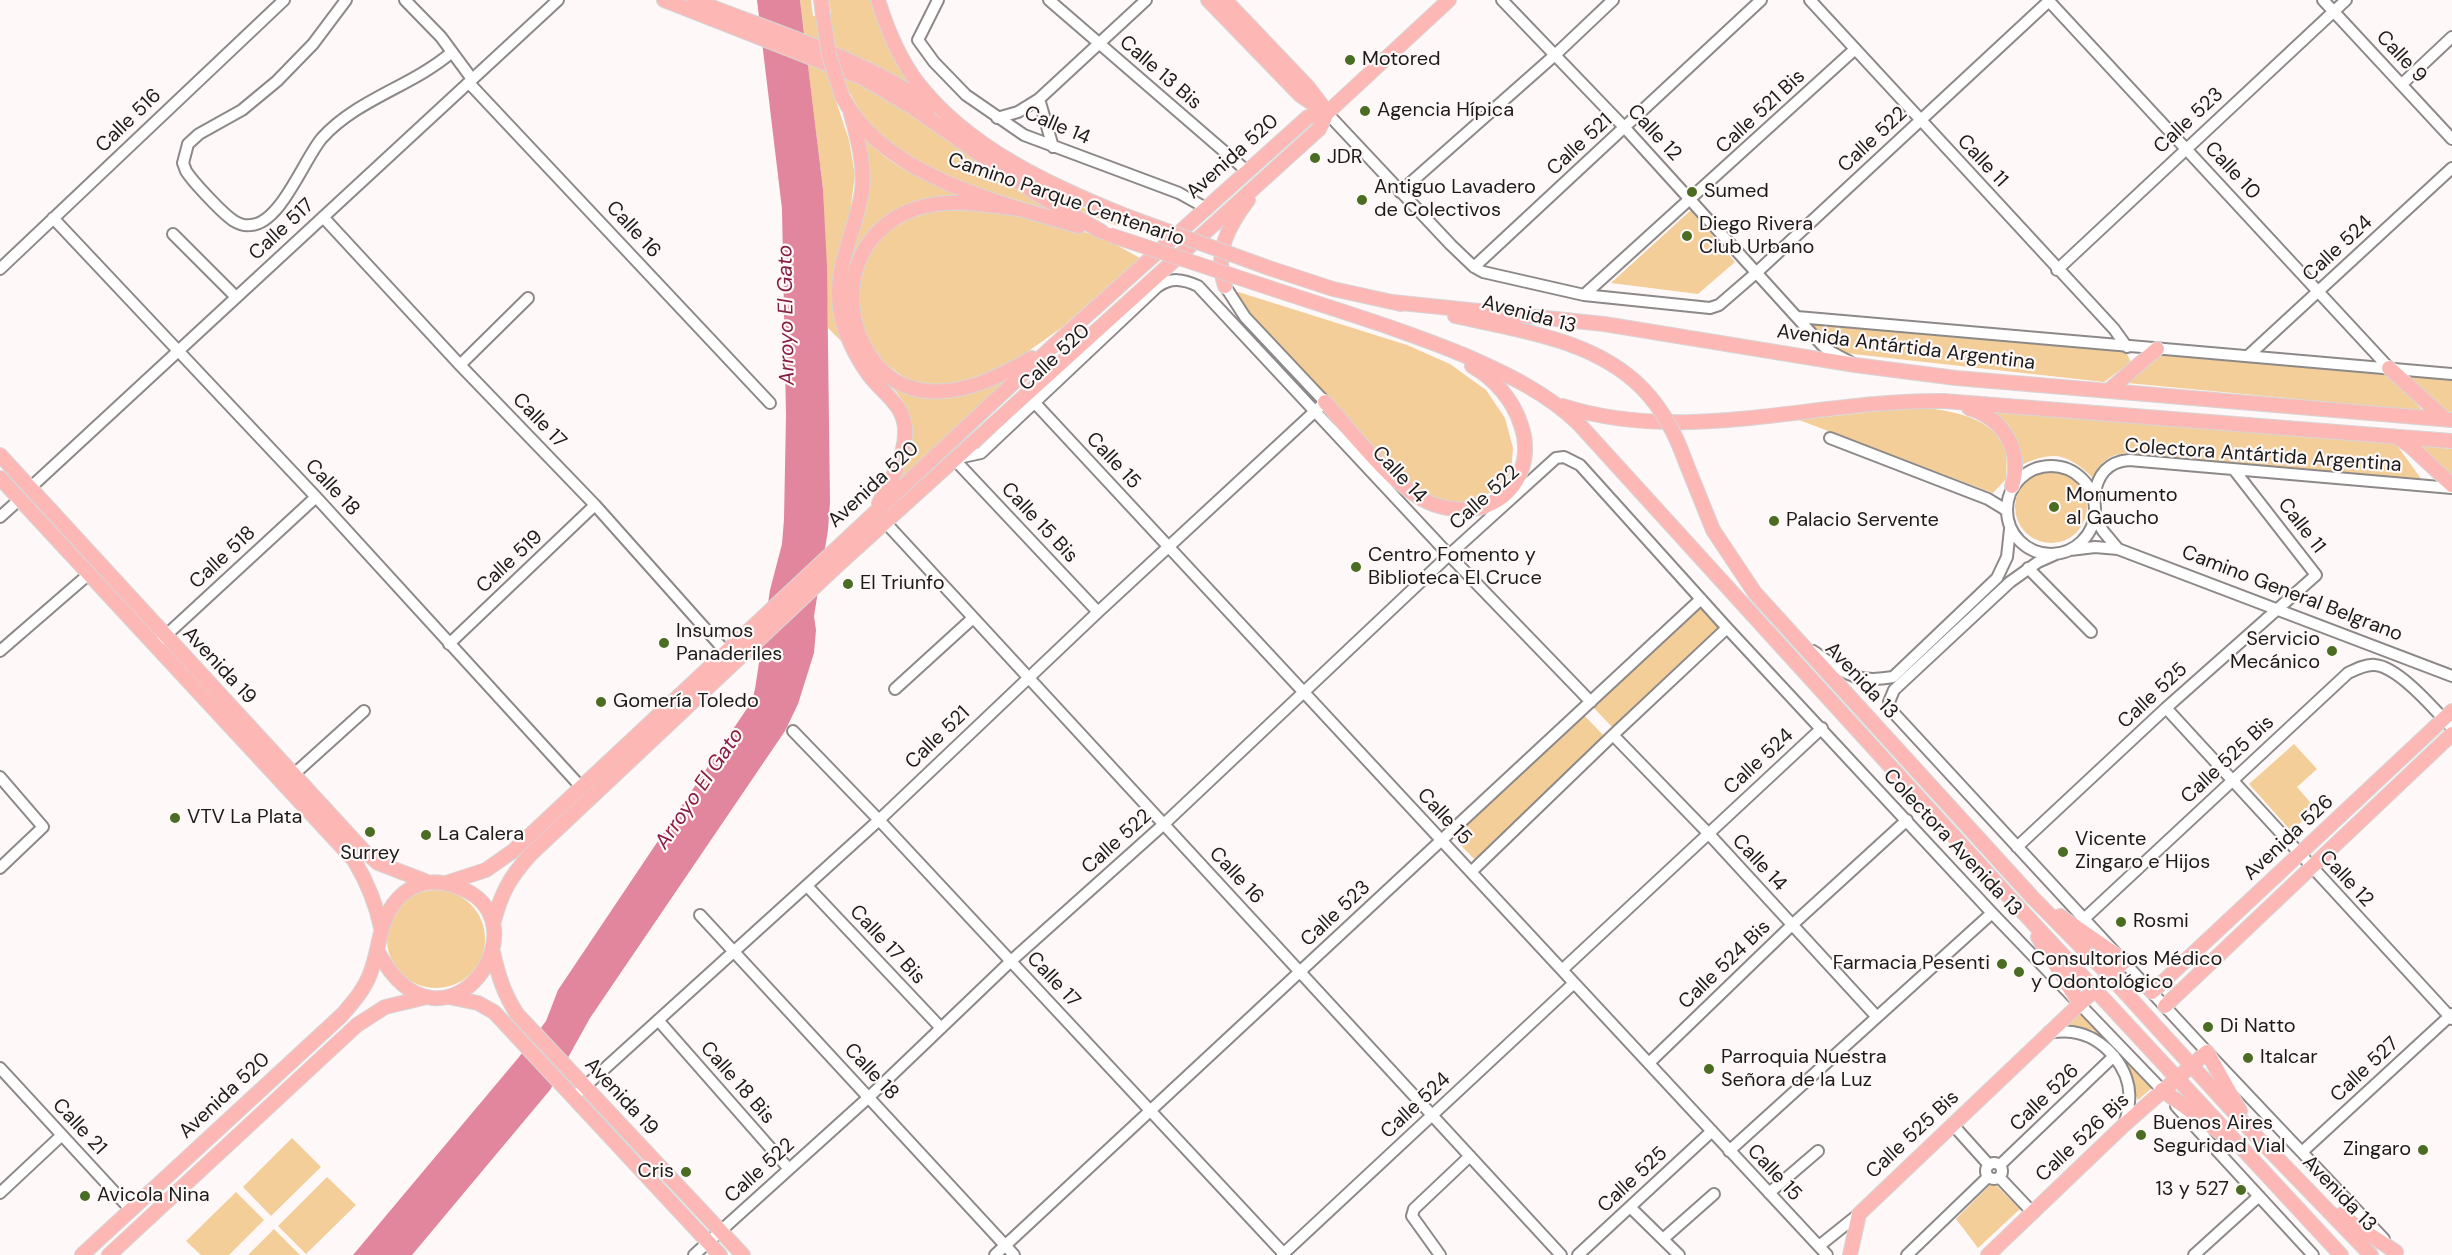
<!DOCTYPE html>
<html>
<head>
<meta charset="utf-8">
<style>
  body { margin:0 }
  canvas { display:block; background:#fef9f8 }
</style>
</head>
<body>
<canvas width="2452" height="1255"></canvas>
<script>
const g = document.querySelector('canvas').getContext('2d');
g.lineJoin = 'round';
function paint(path, color) { g.fillStyle = color; g.fill(path, 'evenodd'); }
function stroke(path, color, width, dash) { g.strokeStyle = color; g.lineWidth = width; g.lineCap = dash ? 'butt' : 'round'; g.setLineDash(dash || []); g.stroke(path); }
function write(font, color, halo, rows, align = 'center') {
  g.font = font + ' "DM Sans",sans-serif'; g.lineWidth = 4.5; g.setLineDash([]); g.textBaseline = 'middle'; g.strokeStyle = halo; g.fillStyle = color; for (const [text, x, y, turn = 0] of rows) {
    g.save(); g.translate(x, y); g.rotate((+turn || 0) * Math.PI / 180); g.textAlign = isNaN(turn) ? turn : align; if (halo) g.strokeText(text, 0, 0); g.fillText(text, 0, 0); g.restore();
  }
}
const green = new Path2D(`
  M800,0H811L813,16L831,15L829,0H871L883,33L908,82L805,38Z
  M807,59L873,88L1054,211C982,188 885,169 850,93L835,98L849,140L855,175L850,212L842,247L849,349L828,328L823,189Z
  M865,139C896,171 936,187 979,199C955,197 930,195 907,205C825,242 828,381 923,396C953,400 984,385 1011,375L892,491C906,463 920,429 902,400C895,388 883,380 873,371C859,357 851,337 847,318C838,277 854,250 863,212C868,188 868,163 865,139Z
  M1004,165L1071,202L1119,224L1118,226C1076,211 1041,190 1004,165Z
  M953,202L1011,212L1102,237L1140,258L1061,328L1006,367L949,385L912,383L879,359L859,323L857,296L864,264L881,235L908,215Z
  M1691,210L1735,262L1698,294L1611,283Z
  M1235,291L1407,345L1450,364L1486,390L1505,418L1513,448L1511,473L1493,491L1476,501L1458,504L1428,497L1406,481L1249,313Z
  M1797,317L2125,350L2131,362L2104,382L1844,353Z
  M2163,354L2390,375L2423,411L2127,383Z
  M2407,375L2452,379V412L2444,411Z
  M1915,407C1947,410 1993,415 2005,450C2008,458 2006,470 2006,479L1993,493L1799,420Z
  M1986,409L2396,444L2422,480L2128,453C2110,454 2101,461 2093,478C2067,453 2052,450 2020,466C2019,435 2010,427 1986,409Z
  M2410,445L2452,449V482Z
  M2015 507a36 36 0 1 1 72 0a36 36 0 1 1-72 0Z
  M1698,606L1720,629L1614,729L1592,706Z
  M1582,713L1604,736L1476,861L1454,838Z
  M2294,744L2317,769L2297,787L2316,809L2291,831L2249,784Z
  M387 939a49 49 0 1 1 98 0a49 49 0 1 1-98 0Z
  M2079,1012L2152,1088L2138,1100L2118,1057L2093,1030L2064,1027Z
  M292,1138L321,1167L271,1216L243,1187Z
  M327,1177L356,1205L306,1254L278,1226Z
  M1993,1182L2020,1209L1978,1248L1956,1219Z
  M236,1192L264,1220L229,1255H201L186,1241Z
  M274,1229L300,1255H248Z`);
const water = new Path2D(`
  M757,0H800L823,189L827,267L830,502L828,530L814,616L816,630L814,653L798,704L785,731L590,1018L550,1090L412,1255H353L519,1057L546,1021L558,990L752,701L755,689L770,590L782,544L784,519L786,415L782,209Z`);
const minor = new Path2D(`
  M346,0L313,44L277,81L242,110L199,134L188,144L183,163L186,171C193,182 223,214 234,221C239,224 246,226 251,225C281,223 304,159 322,138C357,99 413,86 452,52
  M405,0L441,37L472,79
  M938,0L918,40L934,62L966,95L1024,135L1179,193L1206,208
  M1049,0L1248,172
  M1502,0L1625,128L1822,345L1831,352L1850,362
  M1810,0L2114,329L2127,347
  M2048,0L2389,368
  M2323,0L2452,139
  M469,83L770,403
  M2402,84L2452,37
  M1039,99L1053,147
  M1327,113L1451,245L1474,267L1483,272L1584,295L1710,308L1719,305L1756,273L2050,0
  M997,118L1018,112L1039,99L1146,0
  M1400,192L1556,54L1613,0
  M323,217L460,365L595,505L726,652
  M53,218L316,497L581,787
  M173,234L236,297
  M1474,267L1761,0
  M0,269L284,0
  M2057,270L2346,0
  M1584,295L1854,50
  M1797,317L2452,374
  M2248,356L2452,168
  M460,365L528,298
  M1034,402L1827,1255
  M1830,438L1988,499L2006,510
  M958,458L981,453L1157,287C1171,277 1183,279 1198,286L1449,555L1591,702
  M954,459L1098,612
  M2007 510a44 44 0 1 1 88 0a44 44 0 1 1-88 0Z
  M30,488L558,0
  M2094,497C2097,476 2106,462 2129,460L2452,488
  M0,517L20,499
  M2095,517L2103,531L2118,549
  M885,522L1561,1255
  M2070,550L2095,547L2118,549L2452,676
  M2056,554L2038,562L2010,582L1894,690L1889,702L1891,710L2207,1052L2384,1239
  M2028,568L2091,632
  M162,639L316,497
  M449,644L595,505
  M0,651L89,574
  M1813,651C1844,672 1853,684 1893,677L1997,578L2007,557L2010,529
  M895,689L973,618
  M2166,708L2452,1019
  M793,731L879,820L1285,1255
  M1613,735L1708,833L1877,1017
  M293,775L364,711
  M0,777L43,827L0,868
  M2017,847L2166,708L2316,575L2235,471
  M1471,872L1613,735L1727,628
  M807,886L941,1028
  M700,915L1014,1255
  M2085,918L2348,673C2356,669 2366,664 2375,665C2399,667 2436,711 2452,728
  M1562,970L1822,728
  M658,1020L789,1169
  M2049,1032C2057,1032 2065,1031 2072,1032C2104,1036 2133,1070 2129,1102C2129,1110 2126,1118 2124,1125
  M1649,1063L1792,925L1907,820
  M0,1068L131,1210
  M580,1091L879,820L1098,612L1325,402L1245,317L1225,286
  M2176,1106L2313,1255
  M1953,1125L1989,1165
  M1729,1151L1992,913
  M2302,1152L2452,1014
  M1986 1171a8 8 0 1 1 16 0a8 8 0 1 1-16 0Z
  M2000,1165L2114,1056
  M2000,1178L2033,1213
  M0,1193L62,1135
  M1769,1193L1818,1151
  M1630,1207L1679,1255
  M1663,1239L1714,1194
  M1819,1246L1859,1214
  M694,1255L869,1097L1011,961L1164,824L1449,555L1556,458L1564,457L1580,465L1727,628L1992,913L2166,1094
  M995,1255L1701,599
  M1282,1255L1574,983
  M1440,1255L1412,1216L1414,1209L1470,1156
  M1578,1255L1712,1131
  M1907,1255L1988,1177
  M2194,1255L2259,1196`);
const major = new Path2D(`
  M664,0L863,78L912,107L1035,193L1102,232
  M694,0C774,32 860,57 932,106
  M821,0L823,16
  M878,0C887,29 899,58 917,82C968,148 1051,186 1126,216
  M1208,0L1300,95L1327,113
  M1225,0L1308,87L1321,104
  M842,96C882,176 1000,203 1079,226
  M851,114C858,139 865,166 862,191C856,231 834,266 840,308C843,331 855,356 869,375C884,395 907,406 905,435C904,459 890,482 879,503
  M1019,209C985,205 949,197 915,209C854,229 836,299 867,351C879,371 897,386 920,390C960,397 999,377 1032,358
  M1269,268L1333,289L1401,304
  M1261,285C1330,308 1399,328 1466,356C1507,374 1547,393 1579,424L2021,910L2341,1255
  M1225,286C1214,253 1228,226 1248,200
  M1392,302L1604,324L1855,365L1956,378L2452,420
  M1455,316C1519,330 1596,340 1643,389
  M2389,368L2445,419
  M2109,390L2157,349
  M1325,402C1352,432 1388,480 1422,499C1436,507 1455,511 1471,509C1512,505 1535,464 1521,425C1513,400 1495,379 1472,366
  M1563,406C1688,446 1817,399 1944,401L2452,441
  M1969,408C2004,419 2023,451 2012,486
  M2397,437L2410,446L2452,485
  M0,455L363,850L378,863L425,881
  M1686,463L1713,530L1755,593L2033,898L2110,976L2253,1133L2371,1255
  M0,478L354,860C367,882 376,902 381,928
  M446,883L486,870L513,851L1054,345L1308,117L1327,113
  M493,924C501,894 509,878 530,855L837,566L1319,129L1327,113L1449,0
  M2038,937L2079,1003
  M493,952C498,975 504,994 517,1014L743,1255
  M2152,992L2452,711
  M449,997L478,1003L494,1012L720,1255
  M2165,1006L2452,734
  M2162,1090L2221,1133
  M2340,1215L2396,1252
  M82,1255L342,1015C353,1002 364,990 370,974C382,944 377,916 404,893C420,880 437,880 455,886C553,917 445,1075 378,952
  M109,1255L357,1025L385,1007L427,997
  M1850,1255L1859,1214L2125,961L2060,916
  M1988,1255L2124,1125L2207,1052L2240,1111`);
const majorBridge = new Path2D(`
  M823,16L829,55L842,96
  M1126,216L1269,268
  M1110,235L1261,285
  M1643,389C1664,411 1676,435 1686,463`);
const markers = [
  [1350,60,6,"#4b6c23"],
  [1365,111,6,"#4b6c23"],
  [1315,158,6,"#4b6c23"],
  [1692,192,6,"#4b6c23"],
  [1362,200,6,"#4b6c23"],
  [1687,236,6,"#4b6c23"],
  [2054,507,6,"#4b6c23"],
  [1774,521,6,"#4b6c23"],
  [1356,567,6,"#4b6c23"],
  [848,584,6,"#4b6c23"],
  [664,643,6,"#4b6c23"],
  [2332,651,6,"#4b6c23"],
  [601,702,6,"#4b6c23"],
  [175,818,6,"#4b6c23"],
  [370,832,6,"#4b6c23"],
  [426,835,6,"#4b6c23"],
  [2063,852,6,"#4b6c23"],
  [2121,922,6,"#4b6c23"],
  [2002,964,6,"#4b6c23"],
  [2019,972,6,"#4b6c23"],
  [2208,1027,6,"#4b6c23"],
  [2248,1058,6,"#4b6c23"],
  [1709,1069,6,"#4b6c23"],
  [2141,1135,6,"#4b6c23"],
  [2423,1150,6,"#4b6c23"],
  [686,1172,6,"#4b6c23"],
  [2241,1190,6,"#4b6c23"],
  [85,1196,6,"#4b6c23"]
];
const streetNames = [
  ["Calle 9",2401,57,47],
  ["Calle 13 Bis",1160,73,41],
  ["Calle 521 Bis",1761,112,-43],
  ["Calle 516",129,121,-44],
  ["Calle 523",2189,121,-43],
  ["Calle 14",1057,126,23],
  ["Calle 12",1654,133,47],
  ["Calle 522",1873,140,-43],
  ["Calle 521",1580,145,-43],
  ["Avenida 520",1233,157,-42],
  ["Calle 11",1982,161,47],
  ["Calle 10",2232,171,47],
  ["Camino Parque Centenario",1066,200,19],
  ["Calle 517",282,230,-43],
  ["Calle 16",633,230,47],
  ["Calle 524",2338,249,-43],
  ["Avenida 13",1529,315,15],
  ["Avenida Antártida Argentina",1906,348,7],
  ["Calle 520",1055,358,-43],
  ["Calle 17",539,421,46],
  ["Colectora Antártida Argentina",2263,456,4],
  ["Calle 15",1113,461,47],
  ["Calle 14",1399,475,47],
  ["Avenida 520",874,485,-43],
  ["Calle 18",332,488,47],
  ["Calle 522",1485,498,-42],
  ["Calle 15 Bis",1039,523,47],
  ["Calle 11",2301,526,52],
  ["Calle 518",223,558,-43],
  ["Calle 519",510,562,-43],
  ["Camino General Belgrano",2292,594,21],
  ["Avenida 19",219,666,47],
  ["Avenida 13",1861,681,47],
  ["Calle 525",2153,696,-43],
  ["Calle 521",938,738,-44],
  ["Calle 525 Bis",2228,760,-43],
  ["Calle 524",1759,762,-43],
  ["Calle 15",1444,817,47],
  ["Avenida 526",2289,838,-43],
  ["Calle 522",1117,842,-42],
  ["Colectora Avenida 13",1952,843,47],
  ["Calle 14",1759,863,47],
  ["Calle 16",1236,876,47],
  ["Calle 12",2346,879,47],
  ["Calle 523",1336,914,-43],
  ["Calle 17 Bis",887,945,47],
  ["Calle 524 Bis",1725,965,-44],
  ["Calle 17",1053,980,47],
  ["Calle 527",2365,1070,-43],
  ["Calle 18",871,1072,47],
  ["Calle 18 Bis",737,1083,49],
  ["Avenida 520",225,1096,-43],
  ["Avenida 19",621,1097,47],
  ["Calle 526",2045,1098,-44],
  ["Calle 524",1416,1106,-43],
  ["Calle 21",79,1127,47],
  ["Calle 525 Bis",1913,1135,-43],
  ["Calle 526 Bis",2083,1138,-43],
  ["Calle 522",760,1171,-42],
  ["Calle 15",1774,1173,47],
  ["Calle 525",1633,1180,-43],
  ["Avenida 13",2339,1194,46]
];
const poiNames = [
  ["Motored",1362,60],
  ["Agencia Hípica",1377,111],
  ["JDR",1327,158],
  ["Antiguo Lavadero",1374,188],
  ["de Colectivos",1374,211],
  ["Sumed",1704,192],
  ["Diego Rivera",1699,225],
  ["Club Urbano",1699,248],
  ["Monumento",2066,496],
  ["al Gaucho",2066,519],
  ["Palacio Servente",1786,521],
  ["Centro Fomento y",1368,556],
  ["Biblioteca El Cruce",1368,579],
  ["El Triunfo",860,584],
  ["Insumos",676,632],
  ["Panaderiles",676,655],
  ["Servicio",2320,640,"right"],
  ["Mecánico",2320,663,"right"],
  ["Gomería Toledo",613,702],
  ["VTV La Plata",187,818],
  ["La Calera",438,835],
  ["Vicente",2075,840],
  ["Zingaro e Hijos",2075,863],
  ["Surrey",370,854,"center"],
  ["Rosmi",2133,922],
  ["Consultorios Médico",2031,960],
  ["y Odontológico",2031,983],
  ["Farmacia Pesenti",1990,964,"right"],
  ["Di Natto",2220,1027],
  ["Parroquia Nuestra",1721,1058],
  ["Señora de la Luz",1721,1081],
  ["Italcar",2260,1058],
  ["Buenos Aires",2153,1124],
  ["Seguridad Vial",2153,1147],
  ["Zingaro",2411,1150,"right"],
  ["Cris",674,1172,"right"],
  ["13 y 527",2229,1190,"right"],
  ["Avicola Nina",97,1196]
];
const waterNames = [
  ["Arroyo El Gato",787,315,-91],
  ["Arroyo El Gato",700,789,-56]
];
paint(green, '#f4ce99');
paint(water, '#e1869d');
stroke(minor, '#8d8988', 14);
stroke(major, '#d6d6d6', 16);
stroke(minor, '#fff', 10);
stroke(major, '#fdb8b6', 14);
stroke(majorBridge, '#d6d6d6', 16, []);
stroke(majorBridge, '#fdb8b6', 14);
for (const [x, y, r, color] of markers) { const dot = new Path2D(); dot.arc(x, y, r, 0, 2 * Math.PI); g.fillStyle = color; g.fill(dot); stroke(dot, '#fef9f8', 2); }
write('20px', '#1c1b1a', '#fef9f8', streetNames);
write('20px', '#1c1b1a', '#fef9f8', poiNames, 'left');
write('italic 21px', '#871c44', '#fef9f8', waterNames);
</script>
</body>
</html>
